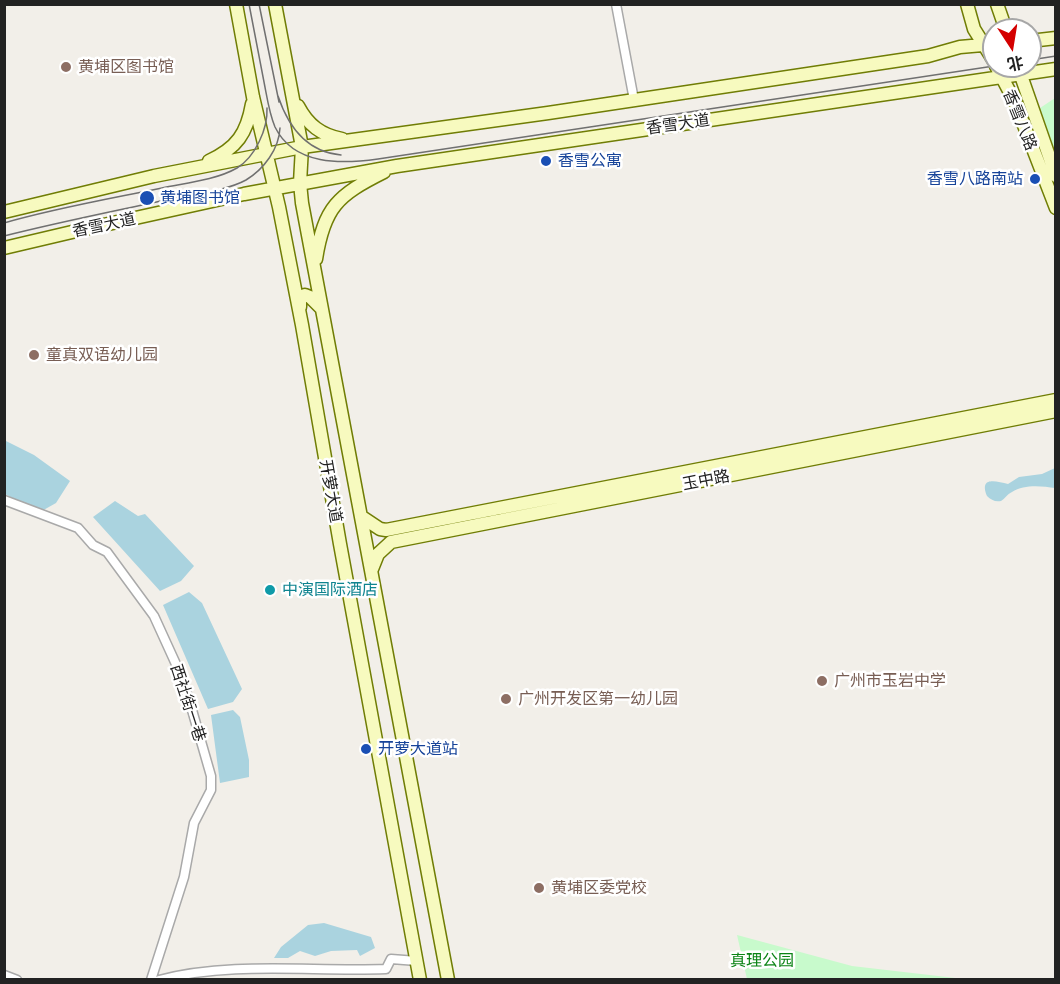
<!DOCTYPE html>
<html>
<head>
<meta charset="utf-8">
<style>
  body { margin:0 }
  #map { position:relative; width:1060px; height:984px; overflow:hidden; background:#f2efe9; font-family:Ubuntu,"Noto Sans SC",sans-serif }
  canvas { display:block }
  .frame { position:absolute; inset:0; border:6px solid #222; pointer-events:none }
  .north { position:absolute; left:982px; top:18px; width:60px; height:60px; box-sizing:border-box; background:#fff; border:2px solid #a7a7a7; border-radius:50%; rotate:168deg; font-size:16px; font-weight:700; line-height:24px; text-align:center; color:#222 }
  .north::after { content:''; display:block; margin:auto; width:21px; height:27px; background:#d40000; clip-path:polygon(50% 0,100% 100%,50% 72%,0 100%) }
</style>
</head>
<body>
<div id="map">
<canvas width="1060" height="984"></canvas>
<div class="frame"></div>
<div class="north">北</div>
</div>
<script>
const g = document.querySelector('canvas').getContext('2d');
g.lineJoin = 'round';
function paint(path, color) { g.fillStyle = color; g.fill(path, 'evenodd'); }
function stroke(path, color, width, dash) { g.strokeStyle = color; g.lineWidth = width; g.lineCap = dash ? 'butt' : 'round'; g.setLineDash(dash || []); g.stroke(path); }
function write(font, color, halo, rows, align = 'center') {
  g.font = font + ' Ubuntu,"Noto Sans SC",sans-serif'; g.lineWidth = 5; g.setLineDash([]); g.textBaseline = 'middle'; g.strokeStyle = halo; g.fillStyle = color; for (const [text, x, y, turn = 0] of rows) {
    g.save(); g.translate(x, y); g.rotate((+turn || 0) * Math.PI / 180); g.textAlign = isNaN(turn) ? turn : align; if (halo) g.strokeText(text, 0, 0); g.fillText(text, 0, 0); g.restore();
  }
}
const park = new Path2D(`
  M1055,98V151L1040,108Z
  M737,935L852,966L964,979H747Z`);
const water = new Path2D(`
  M6,441L34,455L70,481L56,503L40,512L5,494L4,443Z
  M1055,468V488C1042,486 1024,484 1012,492C1007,494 1005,499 1001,501C995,502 991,500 987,496C979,476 996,481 1008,484L1019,477L1042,474Z
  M115,501L138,516L145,514L194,566L181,581L160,591L93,517Z
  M189,592L202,603L242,689L233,702L208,709L163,605Z
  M233,710L240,717L249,760V777L220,783L211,715Z
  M324,923L371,937L375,948L360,956L357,950L331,951L315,956L300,951L288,958H274L281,947L308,925Z`);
const street = new Path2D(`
  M616,4L634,100
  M4,500L78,528L93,545L107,552L154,616L180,673L190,703L211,776V790L194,823L184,877L151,980
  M4,975L17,980
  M159,980C232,961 311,972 386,969L391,959L417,961`);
const secondary = new Path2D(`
  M236,4L253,97L279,207L302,325L340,544L420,980
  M275,4L302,147L300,183L302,203L448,980
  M967,4L974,29L994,61
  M997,4L1006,30
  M1030,41L1056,38
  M996,66L1015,102L1056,208
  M1018,67L1056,176
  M298,106C308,125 321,135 342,139
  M209,161C237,148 247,133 252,104
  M4,212L154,176L302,147L548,113L928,56L960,47L994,44
  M4,248L72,232L244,194L397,166L1056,69
  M316,259C324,207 338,195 384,172
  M300,307V298L305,295L310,297L322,309
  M362,517L380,529L386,530L1056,400
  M372,569L378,554L391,542L1056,411`);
const tram = new Path2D(`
  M249,4C254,30 259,56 264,82C267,97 269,113 275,127C294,166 342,164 378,159L994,66
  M259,4L279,102
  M1030,60L1056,56
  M278,96C288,126 307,152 341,155
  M4,223C56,208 109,199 162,188C186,183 216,180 237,168C255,157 268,129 267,108
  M4,236C59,222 115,211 170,199C193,194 226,191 246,180C264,169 279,149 280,128`);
const markers = [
  [66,67,6,"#8d6e63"],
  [546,161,6,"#1a4fb4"],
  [1035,179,6,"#1a4fb4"],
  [147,198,8,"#1a4fb4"],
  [34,355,6,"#8d6e63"],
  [270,590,6,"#0f9aa8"],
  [822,681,6,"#8d6e63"],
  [506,699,6,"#8d6e63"],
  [366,749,6,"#1a4fb4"],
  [539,888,6,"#8d6e63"]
];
const educationNames = [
  ["黄埔区图书馆",78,67],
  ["童真双语幼儿园",46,355],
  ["广州市玉岩中学",834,681],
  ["广州开发区第一幼儿园",518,699],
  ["黄埔区委党校",551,888]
];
const streetNames = [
  ["香雪八路",1020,120,68],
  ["香雪大道",678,124,-8],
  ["香雪大道",104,225,-12],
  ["玉中路",706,480,-11],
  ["开萝大道",331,491,80],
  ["西社街一巷",188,703,72]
];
const transitNames = [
  ["香雪公寓",558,161],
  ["香雪八路南站",1023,179,"right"],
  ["黄埔图书馆",160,198],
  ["开萝大道站",378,749]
];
const cultureNames = [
  ["中演国际酒店",282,590]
];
const parkNames = [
  ["真理公园",762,961]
];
paint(park, '#c8facc');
paint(water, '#aad3df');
stroke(street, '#a9a9a9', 11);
stroke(secondary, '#707d05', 15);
stroke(street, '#fff', 8);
stroke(secondary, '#f7fabf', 12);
stroke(tram, '#707070', 1.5);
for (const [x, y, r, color] of markers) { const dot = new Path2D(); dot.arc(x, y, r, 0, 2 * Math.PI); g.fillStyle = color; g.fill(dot); stroke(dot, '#fff', 2); }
write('16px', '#785e54', '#fff', educationNames, 'left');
write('16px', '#222', '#fff', streetNames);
write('16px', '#164399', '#fff', transitNames, 'left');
write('16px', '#0d838f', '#fff', cultureNames, 'left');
write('16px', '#0c8416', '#fff', parkNames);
</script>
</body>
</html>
